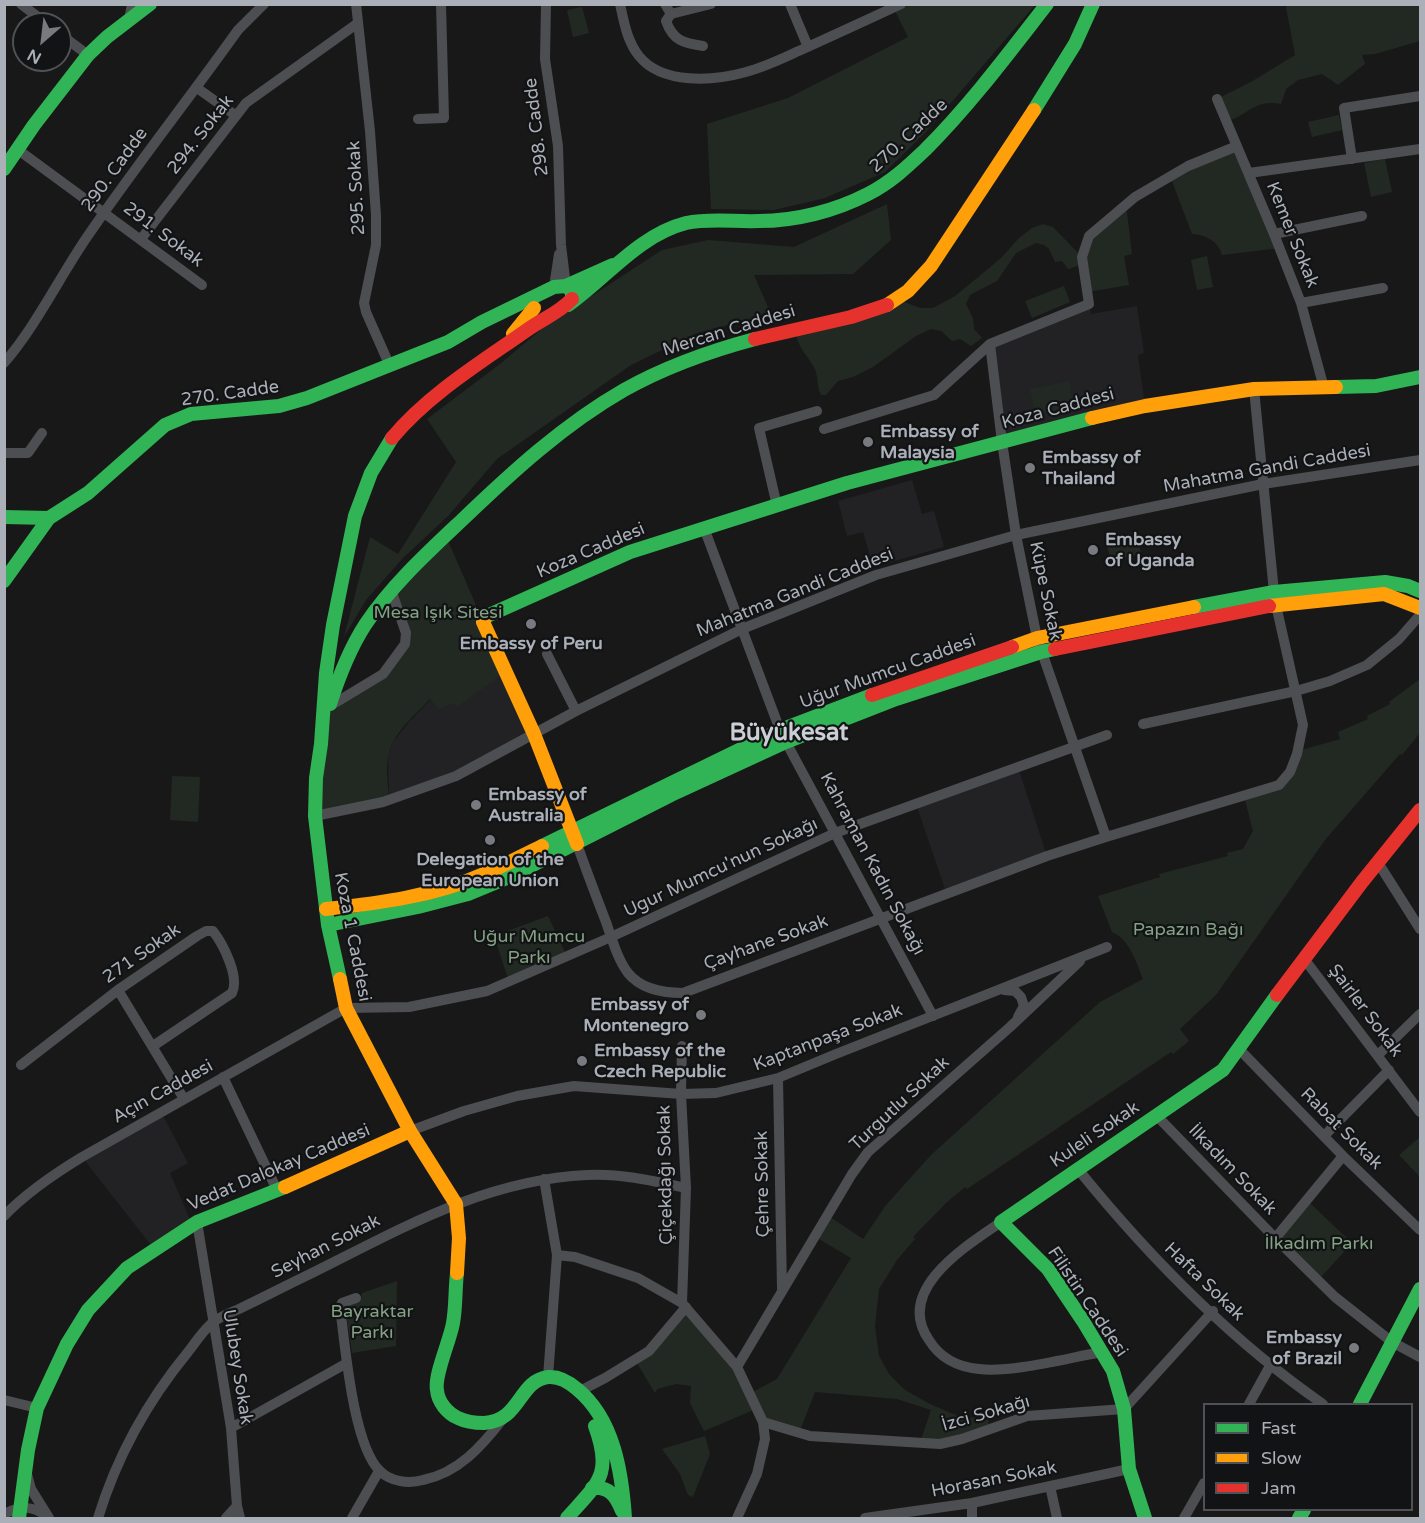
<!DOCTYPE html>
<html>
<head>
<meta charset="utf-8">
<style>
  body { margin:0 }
  #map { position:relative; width:1425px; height:1523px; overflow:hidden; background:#181818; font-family:"Varela Round",sans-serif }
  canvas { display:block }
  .frame { position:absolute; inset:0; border:6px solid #abafb8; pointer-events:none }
  .legend { position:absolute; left:1203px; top:1403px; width:210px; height:108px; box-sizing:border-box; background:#121314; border:2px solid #4f5156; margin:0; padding:8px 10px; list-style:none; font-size:18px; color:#abafb8 }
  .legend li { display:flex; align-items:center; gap:12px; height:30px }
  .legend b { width:30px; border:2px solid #4f5156 }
  .north { position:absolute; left:12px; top:12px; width:60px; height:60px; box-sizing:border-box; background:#121314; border:2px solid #4f5156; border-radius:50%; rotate:208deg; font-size:16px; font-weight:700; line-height:24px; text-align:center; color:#abafb8 }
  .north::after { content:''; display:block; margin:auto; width:21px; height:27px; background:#787a80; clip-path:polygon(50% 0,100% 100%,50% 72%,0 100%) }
</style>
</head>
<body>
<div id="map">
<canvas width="1425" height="1523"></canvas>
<div class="frame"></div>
<ul class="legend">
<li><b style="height:8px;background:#30b455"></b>Fast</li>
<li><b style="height:8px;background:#ff9f0a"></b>Slow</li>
<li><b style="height:8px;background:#e5322d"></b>Jam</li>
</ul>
<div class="north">N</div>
</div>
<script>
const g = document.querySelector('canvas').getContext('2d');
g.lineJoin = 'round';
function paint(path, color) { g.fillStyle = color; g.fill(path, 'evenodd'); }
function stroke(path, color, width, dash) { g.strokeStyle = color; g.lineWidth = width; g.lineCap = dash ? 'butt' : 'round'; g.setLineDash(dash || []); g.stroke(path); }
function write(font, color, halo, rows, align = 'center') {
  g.font = font + ' "Varela Round",sans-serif'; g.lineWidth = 4.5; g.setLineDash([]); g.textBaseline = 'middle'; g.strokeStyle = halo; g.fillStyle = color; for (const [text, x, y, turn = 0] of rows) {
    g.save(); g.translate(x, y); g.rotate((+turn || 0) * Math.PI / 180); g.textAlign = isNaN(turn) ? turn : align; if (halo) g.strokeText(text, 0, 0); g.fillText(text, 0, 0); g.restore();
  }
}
const built = new Path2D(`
  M1089,304L1091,314L1137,306L1144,353L1138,355L1145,406L1002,442L990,344Z
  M912,480L922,514L934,511L944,547L873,567L863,532L847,536L838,501Z
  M505,672L534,734L467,771L389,800L388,754L393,742L409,722L431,699Z
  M1018,767L1047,856L947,895L916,804Z
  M161,1112L188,1163L170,1173L192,1224L154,1249L82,1157Z`);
const green = new Path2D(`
  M910,5H1035L925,133L885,172L825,198L774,210L711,209L707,124L788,98L908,37L895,11Z
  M1288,5H1420V41L1375,54L1362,55L1365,64L1338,85L1322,74L1298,80L1286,89L1281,104C1252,99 1250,116 1226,121L1217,99L1251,82L1295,55L1286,7Z
  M582,7L589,33L573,37L567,10Z
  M1339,115L1342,130L1312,137L1308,122Z
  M1237,146L1280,248L1222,255C1218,241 1207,235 1192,234L1170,176Z
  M1385,159L1392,192L1371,197L1364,163Z
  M887,204L891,240L853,274L754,275L771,314L697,333L631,365L497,459L449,515L403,558L366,600L344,637L370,537L398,554L456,462L427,419L500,364L544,327L662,250L708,240L794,247Z
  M1126,204L1132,254L1124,256L1129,285L1088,292L1083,264L1068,269L1062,261L1055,262L1049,249L1044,245L1036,243L1016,253L997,281L970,295L966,304L973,318L974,329L982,338L971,346L960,339L952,341L941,331L931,329L916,336L873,367L853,377L838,381L826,395H821C816,386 819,376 814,367C807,355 798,348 796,333L897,299L920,308H933L955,296L988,269L1002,257L1019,238L1032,228L1043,224L1053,227L1082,257L1089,236Z
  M1207,256L1213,287L1197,290L1191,260Z
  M1064,286L1070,302L1032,318L1025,301Z
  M1069,381L1074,408L1035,414L1030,389Z
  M1137,532L1141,554L1111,561L1105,539Z
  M446,536L505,672L458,706L454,703L439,709L430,699C416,714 395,731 389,752C385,766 388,786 389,800L315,816L330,706L383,674L405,644L391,590Z
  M1420,679V733L1402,755L1400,754L1325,840L1216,995L1180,1029L1189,1041L1173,1054L1171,1052L967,1189L965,1187L946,1203L913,1237L915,1239L897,1260L879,1289L875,1326L879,1356L889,1374L905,1390L930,1404L960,1417L988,1418L989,1429L920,1443L931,1410L897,1399L815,1392L799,1433L778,1428L756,1409L704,1431L690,1403L691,1386L676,1384L657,1389L655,1393L635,1360L686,1307L737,1367L749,1394L777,1379L851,1258L814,1236L827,1215L863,1239L886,1205L931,1155L1100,1002L1143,979C1136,962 1130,940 1112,932L1098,896L1160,877L1159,874L1228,856L1227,853L1243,849L1253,831L1244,796L1279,785L1298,751L1340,739L1338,732L1368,719L1367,716L1390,704L1389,702Z
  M172,776L200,777L198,822L170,820Z
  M548,916L567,956L509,981L494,936Z
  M1420,1137V1177L1399,1155Z
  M1310,1203L1352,1243L1321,1277L1279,1238Z
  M397,1281L396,1346L352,1353L345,1305L361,1299L362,1293Z
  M705,1436L710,1454L693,1497L688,1495L680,1474L662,1449Z`);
const street = new Path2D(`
  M21,4L47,24
  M356,4L370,131L376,215V245L364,303L366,312L389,364
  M546,4L545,59L558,146L561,245L566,286
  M620,4C624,22 627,41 639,56C662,85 714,81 746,72C765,67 783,58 801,50C834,35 867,20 901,4
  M665,4L671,14L666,21C673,41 684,43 703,46
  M790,4L808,47
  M671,14L711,4
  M129,20L132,4
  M60,34L88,55
  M197,88L235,115
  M1217,99L1274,234L1301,303L1324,388
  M418,119L444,118L441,4
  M17,149L202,285
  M1352,159L1344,108L1420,96
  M1249,173L1420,149
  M1274,234L1362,216
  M141,239L246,103L358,23
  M554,287L559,254
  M1301,303L1383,288
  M990,344L1002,442L1016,535L1037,638L1106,837
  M4,363C36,326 59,278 87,237C135,167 188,100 238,30L264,4
  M1254,389L1274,592
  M824,429L934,395L990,344L1089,304L1082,257L1089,236L1135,197L1188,166L1237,146
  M4,453H28L42,433
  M777,506L759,428L817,411
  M704,528L780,730
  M547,654L576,711
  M330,706L383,674L405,644L406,633L391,590
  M1143,724L1296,691L1330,681L1367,665L1399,639L1420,615
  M786,742L933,1016
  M315,816L383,802L456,776L576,711L742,629L876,575L1016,535L1263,484L1420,460
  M577,844C586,870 596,896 606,922C612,939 617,958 628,973C641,989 664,993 683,993L1047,856L1106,837L1279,785L1290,772L1297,754L1303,725L1276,605
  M1377,861L1420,929
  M1305,960L1420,1112
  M118,990L184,1099
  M1004,990L1015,991L1021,997L1024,1006L1018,1017
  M1240,1050L1343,1156L1420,1230
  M1378,1055L1420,1014
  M21,1065L118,990L197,936L206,931H213C223,944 240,977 232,993L153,1046
  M223,1077L277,1190
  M778,1078L782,1289
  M1156,1115L1275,1238L1335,1297L1392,1342L1420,1357
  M410,1131L464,1111L517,1096L574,1086L681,1094L716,1093L778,1078L836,1054L1107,947
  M1324,1136L1389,1070
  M1077,1168C1149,1257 1229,1339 1323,1404
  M544,1179L557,1255L548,1377
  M4,1216C27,1192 54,1174 82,1157L346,1008L409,1007L487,991L611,937L835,833L1107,735
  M197,1222L231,1428L237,1506L240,1518
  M1001,1222C966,1246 894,1290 929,1340C940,1358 958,1367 979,1369C1012,1373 1067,1358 1102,1352
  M1273,1241L1343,1156
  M557,1255L575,1257L638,1278L682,1303L737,1367L763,1422L765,1439L757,1474L737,1518
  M356,1298L342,1303L340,1307C345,1344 353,1446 380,1471C391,1482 409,1484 423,1480C458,1473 481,1447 502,1420
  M682,1303L686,1188L681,1094L682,1046
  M737,1367L852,1174L868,1152L1010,1027L1080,961
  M580,1391L605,1378L649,1351L686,1307
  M4,1400L37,1408
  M1249,1404L1270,1366
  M763,1422L810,1436L940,1444L962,1439L1027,1416L1124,1409L1213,1311
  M231,1428L347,1363
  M27,1474L31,1489L49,1518
  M1050,1486L1057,1518
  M4,1514C20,1506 32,1505 46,1516
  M98,1518C117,1456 146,1403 188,1352C195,1343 202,1332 211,1324C218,1317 230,1313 239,1309C262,1298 285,1286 308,1275C399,1230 483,1180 587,1175C620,1173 654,1181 686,1188
  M226,1518L237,1506
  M352,1518L379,1471
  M865,1518L972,1503L1129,1469
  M972,1518V1503
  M1184,1518L1204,1483`);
const fast = new Path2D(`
  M1034,110L1075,44L1093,4
  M4,169L34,125L88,55L107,37L150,4
  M566,286L613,265
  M568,305C606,278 639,235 686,223C710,218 735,222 759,221C796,221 835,211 868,194C890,183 907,167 925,150C970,105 1008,54 1047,4
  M1336,387L1376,386L1420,377
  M4,517L49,518
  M4,581L49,518L88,493L165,425L191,414L279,406L307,398L448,342L482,322L554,287L566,286L572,291V299
  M1194,607L1274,592L1385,582L1408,586L1420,591
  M485,618L487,616L630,552L847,483L1092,418
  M330,704C339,676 349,650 365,625C391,586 427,553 461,521C511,473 563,425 624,390C665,367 710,351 755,339
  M542,846L780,730L872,695
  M328,925L418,907L468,894L509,877L671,795L786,742L896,699L1041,652L1055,649
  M340,979L328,925L315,816L316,778L321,744L326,673L333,625L355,516L371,473L392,438
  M457,1273C455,1290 456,1307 453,1323C450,1341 434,1375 437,1390C438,1402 447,1413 458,1418C466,1422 475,1423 484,1423C521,1421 518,1381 548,1377C559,1376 569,1382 577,1389C614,1419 622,1473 625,1518
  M1360,1404L1420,1289
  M592,1488C609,1486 616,1496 622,1511
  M19,1518L28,1450L37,1408L67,1344L88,1310L127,1268L197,1222L285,1187
  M567,1518C598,1483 613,1475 595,1426
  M1145,1518L1129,1469L1124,1409L1113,1371L1083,1321L1048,1269L1001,1222L1223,1070L1277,995
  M1299,1518L1304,1510`);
const slow = new Path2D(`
  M887,305L908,291L931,266L1034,110
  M513,334L534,308
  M1092,418L1145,406L1254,389L1336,387
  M1269,606L1384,594L1420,608
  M485,618L483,622L534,734L577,844
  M1012,647L1037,638L1194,607
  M326,909C379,903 435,896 484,874C504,866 523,855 542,846
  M340,979L346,1008L410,1131L456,1204L459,1238L457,1273
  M285,1187L410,1131`);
const jam = new Path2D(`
  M755,339L851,317L887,305
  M392,438C429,394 480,363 527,330C542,319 559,313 572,299
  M1055,649L1269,606
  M872,695L1012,647
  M1277,995L1362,882L1420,810`);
const markers = [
  [868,442,6,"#787a80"],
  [1030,468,6,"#787a80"],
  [1093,550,6,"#787a80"],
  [531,624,6,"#787a80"],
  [476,805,6,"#787a80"],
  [490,840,6,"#787a80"],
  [701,1015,6,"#787a80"],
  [582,1061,6,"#787a80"],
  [1354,1348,6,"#787a80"]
];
const streetNames = [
  ["298. Cadde",537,127,-97],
  ["294. Sokak",201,135,-52],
  ["270. Cadde",909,136,-43],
  ["290. Cadde",115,170,-54],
  ["295. Sokak",357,188,-93],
  ["291. Sokak",163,235,37],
  ["Kemer Sokak",1292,235,68],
  ["Mercan Caddesi",729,331,-17],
  ["270. Cadde",230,394,-8],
  ["Koza Caddesi",1058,409,-15],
  ["Mahatma Gandi Caddesi",1267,469,-10],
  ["Koza Caddesi",591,551,-23],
  ["Küpe Sokak",1045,591,78],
  ["Mahatma Gandi Caddesi",795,593,-22],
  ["Uğur Mumcu Caddesi",888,672,-20],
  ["Kahraman Kadın Sokağı",872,864,62],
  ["Ugur Mumcu'nun Sokağı",721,868,-25],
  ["Koza 1 Caddesi",352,937,79],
  ["Çayhane Sokak",766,943,-20],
  ["271 Sokak",142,954,-35],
  ["Şairler Sokak",1365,1011,53],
  ["Kaptanpaşa Sokak",828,1038,-21],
  ["Açın Caddesi",163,1092,-29],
  ["Turgutlu Sokak",900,1104,-43],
  ["Rabat Sokak",1341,1129,45],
  ["Kuleli Sokak",1095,1135,-34],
  ["Vedat Dalokay Caddesi",279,1168,-23],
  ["İlkadım Sokak",1232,1170,46],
  ["Çiçekdağı Sokak",666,1175,-91],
  ["Çehre Sokak",763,1184,-91],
  ["Seyhan Sokak",326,1247,-27],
  ["Hafta Sokak",1204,1282,44],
  ["Filistin Caddesi",1087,1302,56],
  ["Ulubey Sokak",237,1367,81],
  ["İzci Sokağı",986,1414,-16],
  ["Horasan Sokak",994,1480,-11]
];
const poiNames = [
  ["Embassy of",880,432],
  ["Malaysia",880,453],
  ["Embassy of",1042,458],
  ["Thailand",1042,479],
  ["Embassy",1105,540],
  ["of Uganda",1105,561],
  ["Embassy of Peru",531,644,"center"],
  ["Embassy of",488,795],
  ["Australia",488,816],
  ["Delegation of the",490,860,"center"],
  ["European Union",490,881,"center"],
  ["Embassy of",689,1005,"right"],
  ["Montenegro",689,1026,"right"],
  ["Embassy of the",594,1051],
  ["Czech Republic",594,1072],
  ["Embassy",1342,1338,"right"],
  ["of Brazil",1342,1359,"right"]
];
const parkNames = [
  ["Mesa Işık Sitesi",438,613],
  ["Papazın Bağı",1188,930],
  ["Uğur Mumcu",529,937],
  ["Parkı",529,958],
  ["İlkadım Parkı",1319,1244],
  ["Bayraktar",372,1312],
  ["Parkı",372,1333]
];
const districtNames = [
  ["Büyükesat",789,734]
];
paint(built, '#222224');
paint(green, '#222923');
stroke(street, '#4d4e51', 10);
stroke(fast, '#30b455', 14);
stroke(slow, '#ff9f0a', 14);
stroke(jam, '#e5322d', 14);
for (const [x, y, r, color] of markers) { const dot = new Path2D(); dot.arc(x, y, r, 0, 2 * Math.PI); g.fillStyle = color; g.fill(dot); stroke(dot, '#121314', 2); }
write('18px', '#abafb8', '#121314', streetNames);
write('bold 18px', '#abafb8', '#121314', poiNames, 'left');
write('18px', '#84a184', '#121314', parkNames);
write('bold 24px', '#cbced4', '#121314', districtNames);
</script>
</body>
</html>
